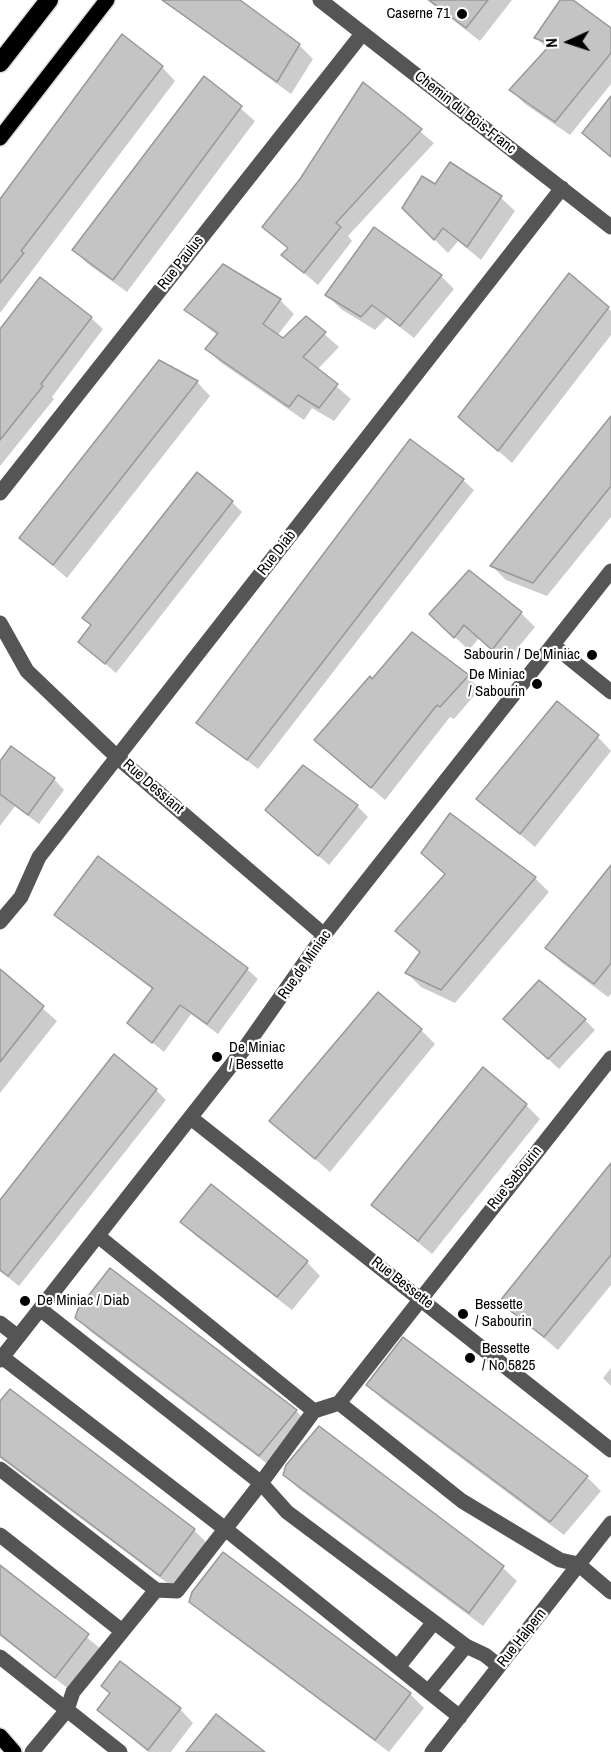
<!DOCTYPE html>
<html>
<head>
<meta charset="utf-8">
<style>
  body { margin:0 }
  #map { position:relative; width:611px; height:1752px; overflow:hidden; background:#fff; font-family:"Archivo Narrow",sans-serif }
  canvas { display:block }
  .north { position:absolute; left:539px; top:12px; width:60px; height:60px; -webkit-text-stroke:4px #fff; paint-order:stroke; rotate:267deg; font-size:16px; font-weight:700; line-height:24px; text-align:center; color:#000 }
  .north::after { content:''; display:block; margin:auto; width:21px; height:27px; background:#000; clip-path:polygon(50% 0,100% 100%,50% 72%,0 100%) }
</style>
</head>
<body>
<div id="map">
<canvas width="611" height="1752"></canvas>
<div class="north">N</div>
</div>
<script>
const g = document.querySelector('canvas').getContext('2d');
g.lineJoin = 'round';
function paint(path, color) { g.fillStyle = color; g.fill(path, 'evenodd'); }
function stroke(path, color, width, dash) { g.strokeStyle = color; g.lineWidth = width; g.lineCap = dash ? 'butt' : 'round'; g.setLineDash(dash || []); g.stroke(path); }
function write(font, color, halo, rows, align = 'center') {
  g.font = font + ' "Archivo Narrow",sans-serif'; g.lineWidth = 4.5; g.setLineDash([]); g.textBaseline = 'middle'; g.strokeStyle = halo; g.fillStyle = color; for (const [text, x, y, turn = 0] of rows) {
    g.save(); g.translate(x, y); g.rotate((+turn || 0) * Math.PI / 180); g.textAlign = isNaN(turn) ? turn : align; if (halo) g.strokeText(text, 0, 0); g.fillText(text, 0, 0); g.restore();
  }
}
const shadow = new Path2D(`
  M162,0H238L299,45L313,59L291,94Z
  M427,0H512L480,41Z
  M562,0H570L611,30V84L570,135L525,104L511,90L548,49L536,38Z
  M162,67L175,81L0,313V201Z
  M205,78L255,121L127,292L88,264L74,250Z
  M363,84L434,143L348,236L352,241L318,285L283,255L288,249L264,227L301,180Z
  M450,164L501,198L515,211L481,260L458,241L448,253L403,208L435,186Z
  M441,276L454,289L414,338L387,317L375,330L341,309L327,295Z
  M280,300L294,314L277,336L283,340L306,318L339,347L317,370L351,399L334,421L312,408L304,420L220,362L207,349L218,336L186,310Z
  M608,308L611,311V335L512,463L460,417Z
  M91,318L103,329L52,397L54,399L0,466V332Z
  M197,382L210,396L67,578L21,538Z
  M611,418V517L547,596L506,580L492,566Z
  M463,480L474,490L258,769L198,723Z
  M232,502L242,512L116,673L80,642L92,626Z
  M521,613L535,627L506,662L479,638L469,650L445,628Z
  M468,677L480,689L454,719L450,717L385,800L316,740L373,681Z
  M598,737L611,751L535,847L478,799Z
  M0,763L54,779L64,790L39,824L15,806L0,826Z
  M357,806L368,817L329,865L278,820Z
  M611,867V994L608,997L561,962L547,948Z
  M535,878L549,892L455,1003L421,987L407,973L421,953L397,931Z
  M56,915L247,969L258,979L218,1034L191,1014L164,1052L129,1023L153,990Z
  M0,971L57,1021L0,1093Z
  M585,1020L595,1030L559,1069L516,1029Z
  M421,1030L435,1044L330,1172L271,1121Z
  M156,1090L166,1100L19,1286L0,1271V1202Z
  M526,1105L540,1119L432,1254L373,1205Z
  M611,1165V1285L558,1350L501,1302Z
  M182,1222L307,1262L320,1276L292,1310L196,1236Z
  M77,1318L296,1411L310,1425L273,1468L91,1332Z
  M611,1368V1386L603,1378Z
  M368,1385L587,1477L601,1491L564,1535L382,1399Z
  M11,1391L194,1530L208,1544L174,1588L0,1458V1403Z
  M320,1428L503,1568L517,1581L483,1626L299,1489L285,1475Z
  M0,1567L101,1649L70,1690L0,1636Z
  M191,1601L410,1694L424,1708L389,1752L205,1615Z
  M111,1694L180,1709L193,1723L171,1752H148L99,1710Z`);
const building = new Path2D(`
  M162,0H240L300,44L277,82Z
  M429,0H488L466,28Z
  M560,0H573L611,28V53L555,122L509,90L551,44L534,38Z
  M122,34L163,66L21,251L24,253L0,283V199Z
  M204,76L242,106L113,280L72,250Z
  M363,82L422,129L336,223L341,227L304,273L281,255L288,248L262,227L300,179Z
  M611,96V157L582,133Z
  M450,162L502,196L467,247L443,228L434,240L402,208L422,176L435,184Z
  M374,227L442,275L400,326L372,305L361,317L325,295Z
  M223,264L281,299L263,324L283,338L306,316L326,332L303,357L338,384L319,408L298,395L289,407L205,349L218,333L184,310Z
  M569,273L609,307L498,451L458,417Z
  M40,277L92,317L41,384L43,386L0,440V329Z
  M159,360L198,381L53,565L19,538Z
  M611,416V486L533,583L490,566Z
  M410,439L464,479L247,760L196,723Z
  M197,472L233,501L105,664L78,642L91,625L82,618Z
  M469,570L522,612L492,650L464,625L454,638L429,614Z
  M412,632L469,675L440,707L437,705L371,788L314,740L370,676L372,679Z
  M557,701L599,735L520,834L476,799Z
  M11,746L55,778L28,815L0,794V761Z
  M303,765L358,805L318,856L265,810Z
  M450,813L536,877L441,990L405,973L420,952L395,931L445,874L421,853Z
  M98,856L248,968L207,1024L180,1005L152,1043L127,1023L153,988L54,915Z
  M611,865V963L594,984L545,948Z
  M0,969L44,1006L0,1062Z
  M539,980L586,1019L548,1059L503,1019Z
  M378,992L422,1029L315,1159L269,1121Z
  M114,1054L157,1089L8,1276L0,1270V1200Z
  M483,1067L527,1104L418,1241L371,1205Z
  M611,1163V1255L544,1337L499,1302Z
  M211,1184L308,1261L277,1297L180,1222Z
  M110,1268L297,1410L259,1456L75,1318L78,1309Z
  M403,1337L588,1476L550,1522L366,1385Z
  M10,1389L195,1529L160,1576L0,1456V1401Z
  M319,1426L504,1566L469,1613L283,1475L286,1465Z
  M223,1552L411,1693L375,1740L189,1602L192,1592Z
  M0,1565L89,1634L55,1678L0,1634Z
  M120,1661L181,1708L148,1750L97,1710L110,1693L101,1686Z
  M216,1714L265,1752H186Z`);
const minor = new Path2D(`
  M320,0L611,227
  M0,493L362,34
  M0,623L27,671L117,757L324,935
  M553,645L611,692
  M0,922L21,897L39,857L562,188
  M191,1118L611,1450
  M98,1236L314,1411L261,1483L287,1512L466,1646L485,1655L499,1666
  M40,1309L261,1483L177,1591L156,1590
  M0,1323L18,1337
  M2,1357L224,1528L460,1717
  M0,1360L244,1049L324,935L611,571
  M339,1403L462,1501L560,1560L578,1564L611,1592
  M314,1411L339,1403L611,1058
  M0,1469L156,1590L73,1692L67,1710L32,1752
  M0,1535L122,1631
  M0,1657L120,1752
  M398,1667L434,1622
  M429,1691L466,1646
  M432,1752L611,1523`);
const major = new Path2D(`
  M0,138L107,0
  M0,1736L14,1752`);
const highway = new Path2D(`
  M0,63L49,0`);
const markers = [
  [462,14,6,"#000"],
  [592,655,6,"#000"],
  [537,684,6,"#000"],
  [217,1057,6,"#000"],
  [25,1301,6,"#000"],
  [463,1314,6,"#000"],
  [470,1358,6,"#000"]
];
const poiNames = [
  ["Caserne 71",450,14,"right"],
  ["Sabourin / De Miniac",580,655,"right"],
  ["De Miniac",525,675,"right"],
  ["/ Sabourin",525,692,"right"],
  ["De Miniac",229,1048],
  ["/ Bessette",229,1065],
  ["De Miniac / Diab",37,1301],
  ["Bessette",475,1305],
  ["/ Sabourin",475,1322],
  ["Bessette",482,1349],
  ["/ No 5825",482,1366]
];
const streetNames = [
  ["Chemin du Bois-Franc",465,113,38],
  ["Rue Paulus",181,263,-52],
  ["Rue Diab",277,553,-52],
  ["Rue Dessiant",153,787,41],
  ["Rue de Miniac",305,965,-55],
  ["Rue Sabourin",515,1178,-51],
  ["Rue Bessette",402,1283,38],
  ["Rue Halpern",522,1638,-52]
];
paint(shadow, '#0003');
paint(building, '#c4c4c4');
stroke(building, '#999', 1.5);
stroke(major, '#dbdbdb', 18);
stroke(highway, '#dbdbdb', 21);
stroke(minor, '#555', 15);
stroke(major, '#000', 15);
stroke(highway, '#000', 18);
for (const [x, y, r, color] of markers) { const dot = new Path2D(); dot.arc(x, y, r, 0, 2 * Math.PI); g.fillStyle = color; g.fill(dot); stroke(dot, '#fff', 2); }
write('15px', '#000', '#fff', poiNames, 'left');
write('15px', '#000', '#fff', streetNames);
</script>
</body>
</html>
